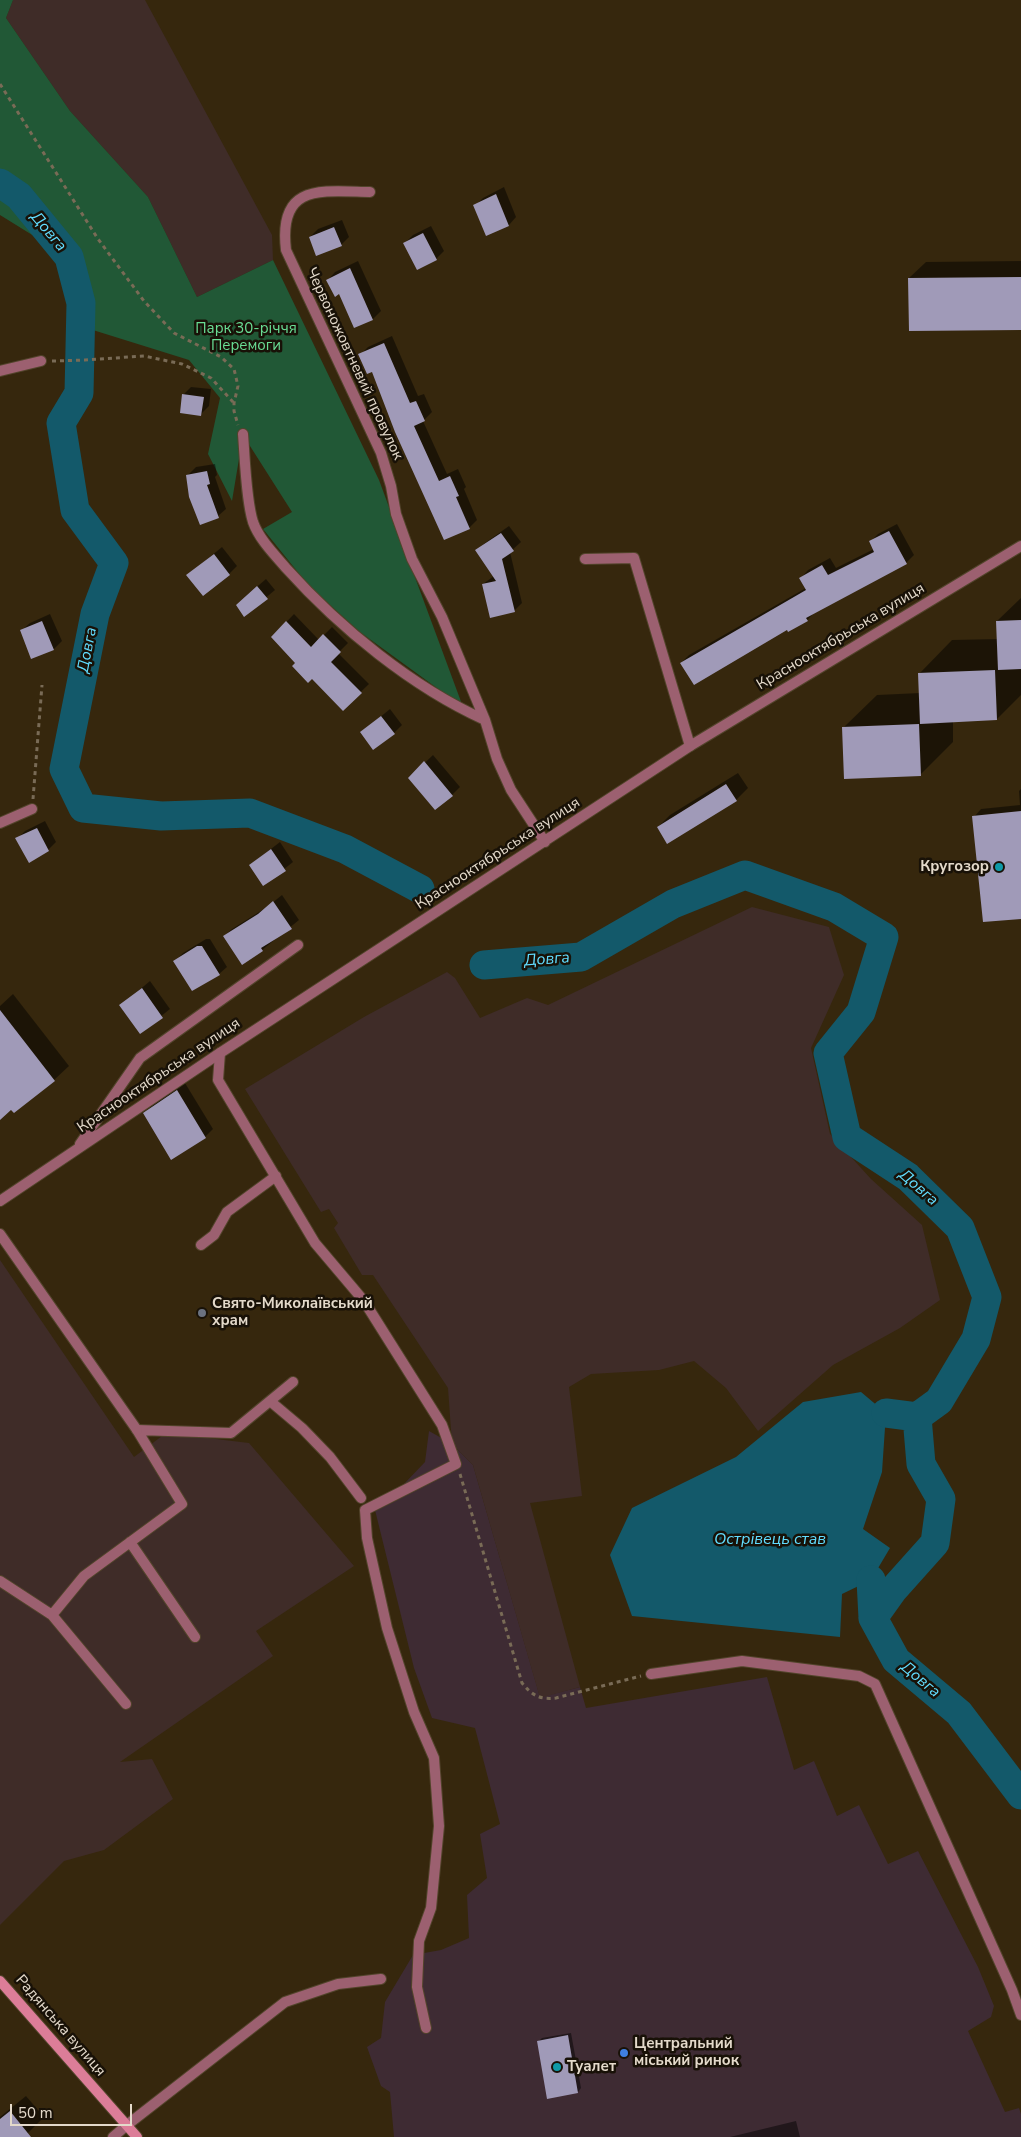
<!DOCTYPE html>
<html>
<head>
<meta charset="utf-8">
<style>
  body { margin:0 }
  #map { position:relative; width:1021px; height:2137px; overflow:hidden; background:#36270d; font-family:"Nunito Sans",sans-serif }
  canvas { display:block }
  .scale { position:absolute; left:10px; top:2104px; width:122px; height:22px; box-sizing:border-box; border:2px solid #e4dacb; border-top:0; padding-left:6px; font-size:15px; line-height:18px; white-space:nowrap; color:#e4dacb; -webkit-text-stroke:4px #181107; paint-order:stroke }
</style>
</head>
<body>
<div id="map">
<canvas width="1021" height="2137"></canvas>
<div class="scale">50 m</div>
</div>
<script>
const g = document.querySelector('canvas').getContext('2d');
g.lineJoin = 'round';
function paint(path, color) { g.fillStyle = color; g.fill(path, 'evenodd'); }
function stroke(path, color, width, dash) { g.strokeStyle = color; g.lineWidth = width; g.lineCap = dash ? 'butt' : 'round'; g.setLineDash(dash || []); g.stroke(path); }
function write(font, color, halo, rows, align = 'center') {
  g.font = font + ' "Nunito Sans",sans-serif'; g.lineWidth = 5; g.setLineDash([]); g.textBaseline = 'middle'; g.strokeStyle = halo; g.fillStyle = color; for (const [text, x, y, turn = 0] of rows) {
    g.save(); g.translate(x, y); g.rotate((+turn || 0) * Math.PI / 180); g.textAlign = isNaN(turn) ? turn : align; if (halo) g.strokeText(text, 0, 0); g.fillText(text, 0, 0); g.restore();
  }
}
const commercial = new Path2D(`
  M429,1431L452,1444L473,1465L540,1697L580,1687L586,1708L767,1677L794,1770L814,1761L837,1816L859,1805L888,1864L918,1851L978,1967L994,2006L991,2017L968,2031L1005,2112L1019,2108L1021,2114V2137H394L390,2092L381,2086L367,2047L381,2038L385,2002L413,1955L441,1950L469,1938L467,1895L487,1878L480,1834L500,1824L475,1728L432,1718L414,1668L375,1510L403,1485L425,1462Z`);
const industrial = new Path2D(`
  M13,0H145L272,235L273,260L197,297L148,197L70,111L6,18Z
  M752,907L829,927L844,975L811,1048L830,1134L871,1179L922,1225L940,1300L900,1328L833,1365L758,1431L726,1388L694,1361L659,1370L591,1374L569,1387L582,1496L530,1503L580,1687L540,1698L473,1465L452,1444L448,1388L373,1275H362L334,1228L338,1223L329,1209L321,1212L245,1089L364,1017L447,972L455,978L480,1018L527,998L548,1005Z
  M0,1260L134,1457L166,1433L249,1443L354,1566L256,1631L273,1656L120,1762L152,1759L173,1799L104,1850L64,1861L0,1925Z`);
const green = new Path2D(`
  M0,0H13L6,18L70,111L148,197L197,297L273,260L379,480L463,707L360,632L309,586L263,529L292,512L243,435L232,501L208,454L220,398L189,360L80,326L50,246L0,215Z`);
const water = new Path2D(`
  M861,1392L886,1413L882,1472L863,1529L890,1548L871,1580L842,1594L840,1637L632,1616L610,1555L632,1508L736,1457L803,1402Z`);
const shadow = new Path2D(`
  M504,187L516,217L509,225L487,235L475,206L483,198Z
  M342,220L349,237L341,245L310,237L318,229Z
  M431,226L444,251L436,259L405,243L413,235Z
  M358,261L381,311L373,319L355,326L340,292L328,280L335,272Z
  M1021,261V329L909,278L926,262Z
  M392,336L418,396L424,394L432,412L423,421L447,474L458,469L466,487L464,489L477,520L469,528L444,538L373,370L360,355L368,347Z
  M191,387L211,389L209,406L201,414L183,395Z
  M215,464L217,475L215,477L226,509L218,516L188,475L196,467Z
  M897,524L914,555L906,563L816,611L807,620L789,630L788,628L681,663L689,655L806,588L801,578L808,570L830,558L836,568L874,549L870,542L878,534Z
  M509,526L521,542L510,552L522,603L514,611L483,584L494,576L477,550L485,543Z
  M222,547L237,566L229,574L188,575Z
  M266,579L275,590L245,615V597Z
  M1021,598V695L997,719L953,721V742L920,775L843,728L877,695L920,693L919,674L952,640L998,639L997,621Z
  M50,614L62,641L54,649L32,657L22,630L30,623Z
  M294,614L319,640L332,627L348,643L338,653L369,684L343,709L272,637Z
  M390,709L402,725L394,733L362,732Z
  M433,755L460,787L452,795L409,778Z
  M738,773L748,788L736,800L658,827L670,815Z
  M1021,789V917L974,817L981,809L1020,805L1019,791Z
  M45,821L56,842L48,850L17,839L25,831Z
  M280,842L293,862L264,885L250,865Z
  M282,895L299,920L262,950L224,936L232,929L267,907Z
  M206,939H210L227,967L219,974L175,961L183,953Z
  M150,981L170,1009L140,1033L120,1006Z
  M13,994L69,1066L54,1080L0,1118V1006Z
  M185,1083L213,1129L205,1137L145,1113L153,1105Z
  M571,2033L581,2088L578,2092L538,2042L542,2038Z
  M26,2096L44,2117L24,2137H0V2117Z
  M796,2121L800,2137H730Z`);
const river = new Path2D(`
  M0,183L19,196L69,257L81,303L79,393L61,423L75,510L114,563L95,614L64,769L83,808L161,816L250,813L345,849L420,889
  M484,965L581,957L673,904L745,875L834,907L884,937L861,1012L828,1053L847,1137L908,1177L960,1228L987,1297L976,1339L939,1401L917,1417L921,1464L941,1499L935,1543L893,1590L873,1618L896,1660L959,1713L1021,1795
  M886,1413L917,1417
  M871,1580L873,1618`);
const building = new Path2D(`
  M496,194L509,226L486,236L473,205Z
  M334,227L342,246L316,256L309,237Z
  M423,233L437,260L417,270L403,243Z
  M350,268L373,320L354,328L339,294L335,297L326,280Z
  M1021,277V330L909,331L908,278Z
  M384,343L410,403L416,401L425,421L414,426L439,481L450,476L459,496L456,497L470,529L444,540L395,432L372,372L367,374L358,354Z
  M182,394L204,397L201,416L180,413Z
  M207,471L210,484L207,485L219,518L200,525L189,497L186,475Z
  M889,531L907,564L806,618L808,621L788,632L787,630L694,685L680,663L806,590L799,578L822,565L828,575L874,552L869,541Z
  M501,533L514,551L502,559L515,612L490,618L482,584L496,581L475,550Z
  M214,554L230,575L203,596L186,575Z
  M257,586L268,599L244,617L236,605Z
  M1021,620V669L998,670L996,621Z
  M42,621L54,650L31,659L20,630Z
  M286,621L311,647L323,634L341,652L331,662L362,693L343,711L312,679L308,683L292,666L295,663L271,637Z
  M995,670L997,720L920,724L918,673Z
  M381,716L395,734L373,750L360,732Z
  M919,724L921,776L844,779L842,727Z
  M424,761L453,796L435,810L408,778Z
  M726,784L737,801L667,844L657,827Z
  M1021,811V919L983,922L972,816Z
  M37,828L49,851L29,863L15,838Z
  M271,849L286,871L263,886L249,865Z
  M273,901L292,929L261,948L263,951L242,965L223,936L258,914Z
  M197,946H202L220,975L192,991L173,961Z
  M142,988L163,1018L140,1034L119,1005Z
  M0,1010L55,1081L14,1113L11,1110L0,1120Z
  M177,1090L206,1138L171,1160L143,1113Z
  M568,2035L578,2093L547,2099L537,2041Z
  M10,2111L31,2137H0V2119Z`);
const path = new Path2D(`
  M0,84L98,239L144,301L174,333L221,357L234,369L238,386L234,403V411L238,425
  M52,361L85,360L144,356L182,364L211,378L233,402
  M33,799L42,685
  M460,1474L522,1683C532,1695 539,1700 556,1698L641,1676`);
const lane = new Path2D(`
  M585,559L634,558L690,746
  M220,1053L218,1080L315,1243L364,1301L442,1425L456,1464L365,1510L367,1538L387,1628L414,1712L434,1758L439,1826L431,1908L419,1941L417,1987L426,2028
  M201,1245L214,1235L227,1212L276,1176
  M270,1401L302,1428L330,1457L361,1498
  M137,1430L231,1433L293,1382
  M130,1542L195,1637
  M0,1581L52,1615L126,1704
  M52,1615L84,1576L182,1504L137,1430
  M651,1674L742,1661L859,1676L875,1684L1012,1990L1021,2015
  M127,2125L285,2002L338,1984L381,1979`);
const street = new Path2D(`
  M370,192C321,191 278,183 286,250L381,453L391,486L396,514L412,559L442,617L485,720L497,759L511,790L545,842
  M0,371L41,361
  M243,434C245,459 246,500 253,522C259,539 274,554 286,568C340,628 412,687 485,720
  M0,823L32,809
  M80,1144L140,1058L298,945
  M0,1201L220,1053L690,746L1021,546
  M0,1234L137,1430
  M113,2137L127,2125`);
const secondary = new Path2D(`
  M0,1981L137,2137`);
const markers = [
  [999,867,5,"#0f9aa8"],
  [202,1313,5,"#6b7280"],
  [624,2053,5,"#3f7fe0"],
  [557,2067,5,"#0f9aa8"]
];
const parkNames = [
  ["Парк 30-річчя",246,329],
  ["Перемоги",246,346]
];
const streetNames = [
  ["Червоножовтневий провулок",354,364,65],
  ["Краснооктябрьська вулиця",841,637,-31],
  ["Краснооктябрьська вулиця",498,854,-33],
  ["Краснооктябрьська вулиця",159,1076,-34],
  ["Радянська вулиця",60,2026,49]
];
const poiNames = [
  ["Кругозор",989,867,"right"],
  ["Свято-Миколаївський",212,1304],
  ["храм",212,1321],
  ["Центральний",634,2044],
  ["міський ринок",634,2061],
  ["Туалет",567,2067]
];
const waterNames = [
  ["Довга",48,232,50],
  ["Довга",88,650,-79],
  ["Довга",547,960,-4],
  ["Довга",918,1188,41],
  ["Острівець став",770,1540],
  ["Довга",920,1680,40]
];
paint(commercial, '#3e2b33');
paint(industrial, '#3f2c28');
paint(green, '#215836');
paint(water, '#13596a');
paint(shadow, '#0007');
stroke(river, '#13596a', 29);
paint(building, '#a09ab8');
stroke(lane, '#52442b', 12);
stroke(street, '#52442b', 12);
stroke(secondary, '#52442b', 12);
stroke(path, '#796b56', 3, [4, 4]);
stroke(lane, '#9c6070', 10);
stroke(street, '#9c6070', 10);
stroke(secondary, '#dc7d98', 10);
for (const [x, y, r, color] of markers) { const dot = new Path2D(); dot.arc(x, y, r, 0, 2 * Math.PI); g.fillStyle = color; g.fill(dot); stroke(dot, '#181107', 2); }
write('15px', '#69dd94', '#181107', parkNames);
write('15px', '#e4dacb', '#181107', streetNames);
write('bold 15px', '#e4dacb', '#181107', poiNames, 'left');
write('italic 16px', '#62ddff', '#181107', waterNames);
</script>
</body>
</html>
